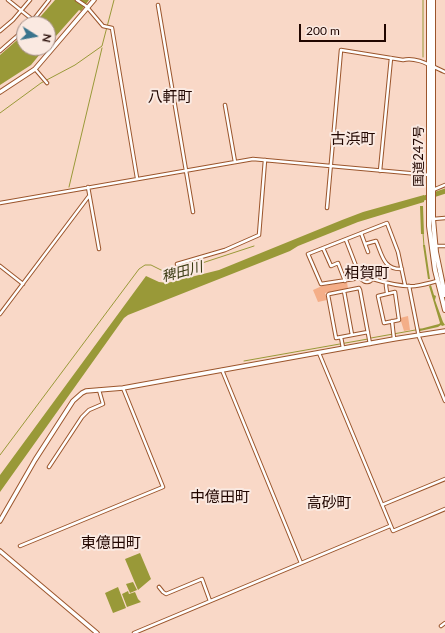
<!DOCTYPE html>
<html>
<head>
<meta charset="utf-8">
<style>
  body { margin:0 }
  #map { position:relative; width:445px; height:633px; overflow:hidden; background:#f9d8c7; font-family:Lato,sans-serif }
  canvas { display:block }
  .north { position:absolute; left:16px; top:16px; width:40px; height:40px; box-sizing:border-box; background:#fae9e1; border:1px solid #a38e87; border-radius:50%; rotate:101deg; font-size:11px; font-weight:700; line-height:16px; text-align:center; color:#210600 }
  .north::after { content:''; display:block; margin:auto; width:14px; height:18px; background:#3a748d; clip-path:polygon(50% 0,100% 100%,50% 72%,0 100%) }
  .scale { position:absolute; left:299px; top:24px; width:87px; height:18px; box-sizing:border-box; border:2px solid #210600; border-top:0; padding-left:5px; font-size:12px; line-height:14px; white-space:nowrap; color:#210600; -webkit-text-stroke:3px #fae9e1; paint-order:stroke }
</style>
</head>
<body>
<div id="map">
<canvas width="445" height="633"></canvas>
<div class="north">N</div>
<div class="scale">200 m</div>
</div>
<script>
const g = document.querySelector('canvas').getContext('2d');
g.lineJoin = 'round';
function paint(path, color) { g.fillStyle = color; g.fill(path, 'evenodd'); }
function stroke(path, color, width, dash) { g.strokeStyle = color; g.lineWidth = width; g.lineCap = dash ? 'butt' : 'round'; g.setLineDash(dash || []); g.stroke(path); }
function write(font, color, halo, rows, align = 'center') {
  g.font = font + ' Lato,"Noto Sans JP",sans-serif'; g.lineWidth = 4; g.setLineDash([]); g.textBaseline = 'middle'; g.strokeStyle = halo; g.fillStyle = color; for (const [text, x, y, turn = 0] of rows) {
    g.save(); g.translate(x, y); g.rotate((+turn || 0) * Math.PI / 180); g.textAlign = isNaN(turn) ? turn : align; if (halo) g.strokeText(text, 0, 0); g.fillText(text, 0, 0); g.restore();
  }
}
const green = new Path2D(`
  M361 275a6 6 0 1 1 12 0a6 6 0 1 1-12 0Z
  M347,282L348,289L325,293L327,300L318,302L313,290L322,286Z
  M408,316L410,330L404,331L400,318Z`);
const water = new Path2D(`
  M55,0H89L81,11L79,10L48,45V24H34Z
  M24,34V48H45L31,65L0,85V55Z
  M424,195V202L358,222L298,246L290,251L128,315L124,318L0,492V475L146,276L159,282L167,283L219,270L342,220L363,212Z
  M420,206H423L424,234H421Z
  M423,245H425L430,279H428Z
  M431,285L434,295L436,296L435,300L443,322L445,325L442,326L441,325L438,327L420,331V329L439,324L440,323L429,286Z
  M140,553L151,579L138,590L125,559Z
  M133,582L137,590L130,593L126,584Z
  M118,587L126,608L113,613L105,593Z
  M128,591L129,594L135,592L138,599L141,602L127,607L122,594Z`);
const stream = new Path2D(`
  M423,57V0
  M0,113L41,83L75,65L102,46L114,0
  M69,187L102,48
  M423,233L424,246
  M371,338L421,329
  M244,361L368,339
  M0,455L139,269L145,265H151L165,272L190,267L254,246`);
const river = new Path2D(`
  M418,200L445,191`);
const street = new Path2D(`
  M8,0L33,20
  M77,0L86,6L103,26L112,28L137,178
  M158,5L193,212
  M30,24L49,0
  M0,31L13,20L30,0
  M0,51L24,30
  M35,69L47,83
  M225,105L235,162
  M380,171L391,58
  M88,187L99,249
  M433,190L445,185
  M0,203L253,159L430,175
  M327,208L341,50L403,60C416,56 433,67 445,72
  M433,219L445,218
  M361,233L365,244L376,241C382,254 383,270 402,269
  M346,240L356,266L362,270
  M365,244L368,252
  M436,246H445
  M323,248L331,266L338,263L345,281
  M177,264L225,250L259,235L265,160
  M0,266L23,284
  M360 275a7 7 0 1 1 14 0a7 7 0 1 1-14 0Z
  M360,278L321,284L308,254L387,223L398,252L405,285
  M373,279C386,283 401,287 415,286C422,285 430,283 437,281
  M386,283V286L387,293
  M409,286L419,337L445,401
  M344,291L352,335
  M395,292L399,320L384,323L378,296Z
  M0,314L89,196
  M392,321L394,339
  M368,332L336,338L328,295L329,294L359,288L360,290L370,344
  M341,337L343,348
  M319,353L393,531L445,509
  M222,370L301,563
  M49,467L82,417L89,410L103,404L99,390
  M382,505L445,479
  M20,546L163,487L123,388
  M159,587L163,592L166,594L202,579L210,601
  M441,626L445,623
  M134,633L390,526`);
const secondary = new Path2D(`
  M0,92L35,69L94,0
  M0,521L35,460L73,401L82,393L86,391L123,388L394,339L445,331
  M0,551L97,633`);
const highway = new Path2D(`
  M429,0V226L435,270L445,310
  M433,0V219L436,252L445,295`);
const streetNames = [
  ["国道247号",419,156,-90]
];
const waterNames = [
  ["稗田川",182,272,-15]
];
const quarterNames = [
  ["八軒町",170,97],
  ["古浜町",353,139],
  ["相賀町",367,273],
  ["中億田町",220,497],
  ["高砂町",329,503],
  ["東億田町",111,543]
];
paint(green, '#f4ae88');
paint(water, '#999938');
stroke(stream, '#999938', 1);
stroke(river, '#999938', 5);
stroke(street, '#9b552c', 4.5);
stroke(secondary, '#9b552c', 5.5);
stroke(highway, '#9b552c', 6);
stroke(street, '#fff', 2.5);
stroke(secondary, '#fff', 3.5);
stroke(highway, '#fff', 4);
write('13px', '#210600', '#fae9e1', streetNames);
write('italic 14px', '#393910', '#fae9e1', waterNames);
write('15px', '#210600', '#fae9e1', quarterNames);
</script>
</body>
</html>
